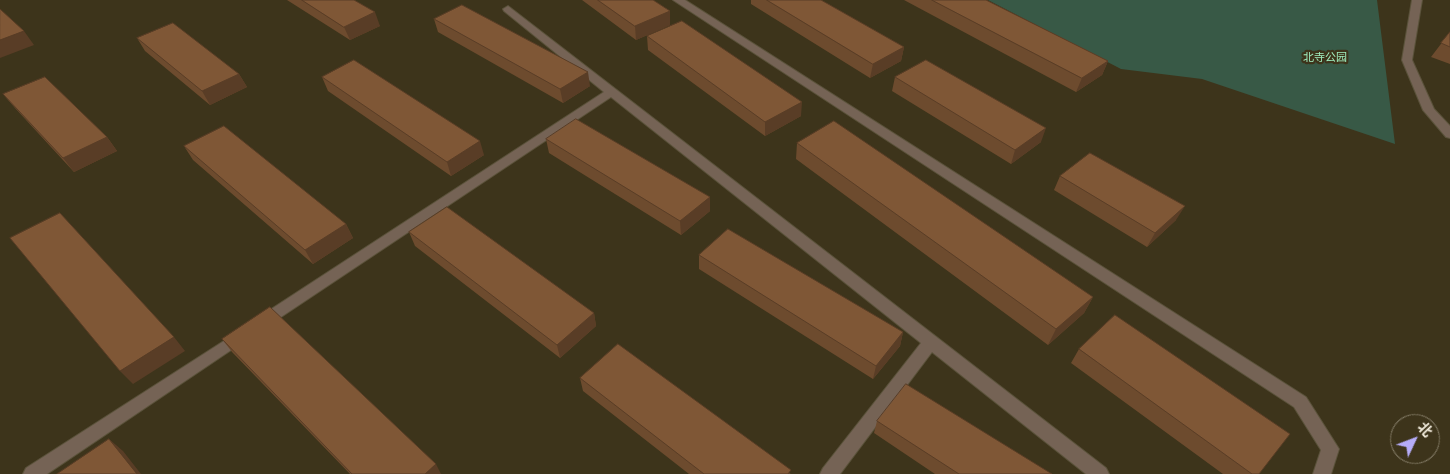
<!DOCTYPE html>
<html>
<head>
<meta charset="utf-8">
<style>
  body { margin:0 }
  #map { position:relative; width:1450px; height:474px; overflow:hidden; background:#3d341b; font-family:Poppins,"Noto Sans SC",sans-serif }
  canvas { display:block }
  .north { position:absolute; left:1390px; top:414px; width:50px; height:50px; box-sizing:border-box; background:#3d341b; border:1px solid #867e69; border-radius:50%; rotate:47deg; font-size:14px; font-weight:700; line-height:20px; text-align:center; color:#f3edde }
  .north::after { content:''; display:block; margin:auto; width:18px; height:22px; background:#b5acf8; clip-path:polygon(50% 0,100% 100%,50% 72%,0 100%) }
</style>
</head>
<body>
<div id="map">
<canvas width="1450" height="474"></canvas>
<div class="north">北</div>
</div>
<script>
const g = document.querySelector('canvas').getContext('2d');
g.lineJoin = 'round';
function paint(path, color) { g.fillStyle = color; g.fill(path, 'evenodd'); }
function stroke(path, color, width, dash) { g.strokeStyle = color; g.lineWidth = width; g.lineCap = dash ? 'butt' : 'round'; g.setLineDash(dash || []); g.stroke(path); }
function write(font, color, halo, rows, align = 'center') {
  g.font = font + ' Poppins,"Noto Sans SC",sans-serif'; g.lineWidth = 4.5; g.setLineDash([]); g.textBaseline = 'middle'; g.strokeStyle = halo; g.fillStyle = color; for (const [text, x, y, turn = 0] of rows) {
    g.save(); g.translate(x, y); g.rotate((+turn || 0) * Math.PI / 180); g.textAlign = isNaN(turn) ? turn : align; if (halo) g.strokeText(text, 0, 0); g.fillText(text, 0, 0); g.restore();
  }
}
const green = new Path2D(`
  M988,0H1377L1395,144L1202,79L1121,69Z`);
const minor = new Path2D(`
  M673,0H685L1306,397L1339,449L1331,474H1313L1321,450L1294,407Z
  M1412,0H1422L1412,60L1434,109L1450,126V138L1446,137L1423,110L1402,60Z
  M508,6L1106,468L1109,474H1086L932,352L840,474H820L823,468L921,343L611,97L266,327L261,329L256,327L253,323L256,319L604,92L504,11L503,9Z
  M241,330L246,332L249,336L246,340L47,474H23L26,468Z`);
const wall = new Path2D(`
  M287,0H354L380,26L350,40Z
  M582,0H653L670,11V25L636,40Z
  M751,0H821L904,47L901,61L870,78L751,4Z
  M904,0H986L1108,61L1102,75L1076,92Z
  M434,19L590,86L563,103L438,32Z
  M1450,32V64L1431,57Z
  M647,36L801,116L765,136L648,50Z
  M137,38L239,74L247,87L210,105L145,51Z
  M322,77L484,155L451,176L328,91Z
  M895,77L1041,142L1011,164L892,91Z
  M3,94L107,137L117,151L74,172L15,108Z
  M546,139L710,211L681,235L549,153Z
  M797,143L1093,297L1084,313L1048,345L796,159Z
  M184,146L346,224L353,238L313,264L193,160Z
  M1060,176L1176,220L1147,247L1054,190Z
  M409,232L594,313L596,326L560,358L415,246Z
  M699,255L903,332L900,346L873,379L699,269Z
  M222,339L441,474H350L232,352Z
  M1079,349L1259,474H1223L1071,363Z
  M580,378L791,474H689L583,391Z
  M877,421L1052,474H935L874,433Z`);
const shadedWall = new Path2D(`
  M670,11V25L636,40L635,26Z
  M375,12L380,26L350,40L344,27Z
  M24,31L34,45L0,58V40Z
  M904,47L901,61L870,78L873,64Z
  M1108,61L1102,75L1076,92L1082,78Z
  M588,72L590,86L563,103L560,89Z
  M239,74L247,87L210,105L202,91Z
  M802,102L801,116L765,136V122Z
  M1046,128L1041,142L1011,164L1015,150Z
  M107,137L117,151L74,172L63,158Z
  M480,141L484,155L451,176L447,162Z
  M710,197V211L681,235L680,221Z
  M1185,206L1176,220L1147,247L1155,233Z
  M346,224L353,238L313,264L305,250Z
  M1093,297L1084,313L1048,345L1056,329Z
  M594,313L596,326L560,358L557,345Z
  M903,332L900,346L873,379L876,366Z
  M174,337L185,351L133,384L120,371Z
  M109,439L123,451L141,474H137Z
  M436,464L441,474H425Z`);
const building = new Path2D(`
  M302,0H354L375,12L344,27Z
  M598,0H653L670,11L635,26Z
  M767,0H821L904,47L873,64Z
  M932,0H986L1108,61L1082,78Z
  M462,5L588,72L560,89L434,19Z
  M0,9L24,31L0,40Z
  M682,21L802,102L765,122L647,36Z
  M173,23L239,74L202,91L137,38Z
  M1450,32V47L1441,43Z
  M354,60L480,141L447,162L322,77Z
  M926,60L1046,128L1015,150L895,77Z
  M45,77L107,137L63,158L3,94Z
  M576,119L710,197L680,221L546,139Z
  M834,121L1093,297L1056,329L797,143Z
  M224,126L346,224L305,250L184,146Z
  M1090,153L1185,206L1155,233L1060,176Z
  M447,207L594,313L557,345L409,232Z
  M60,213L174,337L120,371L10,238Z
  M728,229L903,332L876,366L699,255Z
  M270,307L436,464L425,474H352L222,339Z
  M1115,315L1290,434L1259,474H1252L1079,349Z
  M618,344L791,470L788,474H704L580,378Z
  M906,384L1052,474H959L877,421Z
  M109,439L137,474H57Z`);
const farParknames = [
  ["北寺公园",1325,58]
];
paint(green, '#385946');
stroke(minor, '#5a523a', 2);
paint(minor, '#756355');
paint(wall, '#6d4b2e');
paint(shadedWall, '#593d26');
paint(building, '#7f5736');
stroke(building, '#593d26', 1);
write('11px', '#9feebf', '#3d341b', farParknames);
</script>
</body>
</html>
